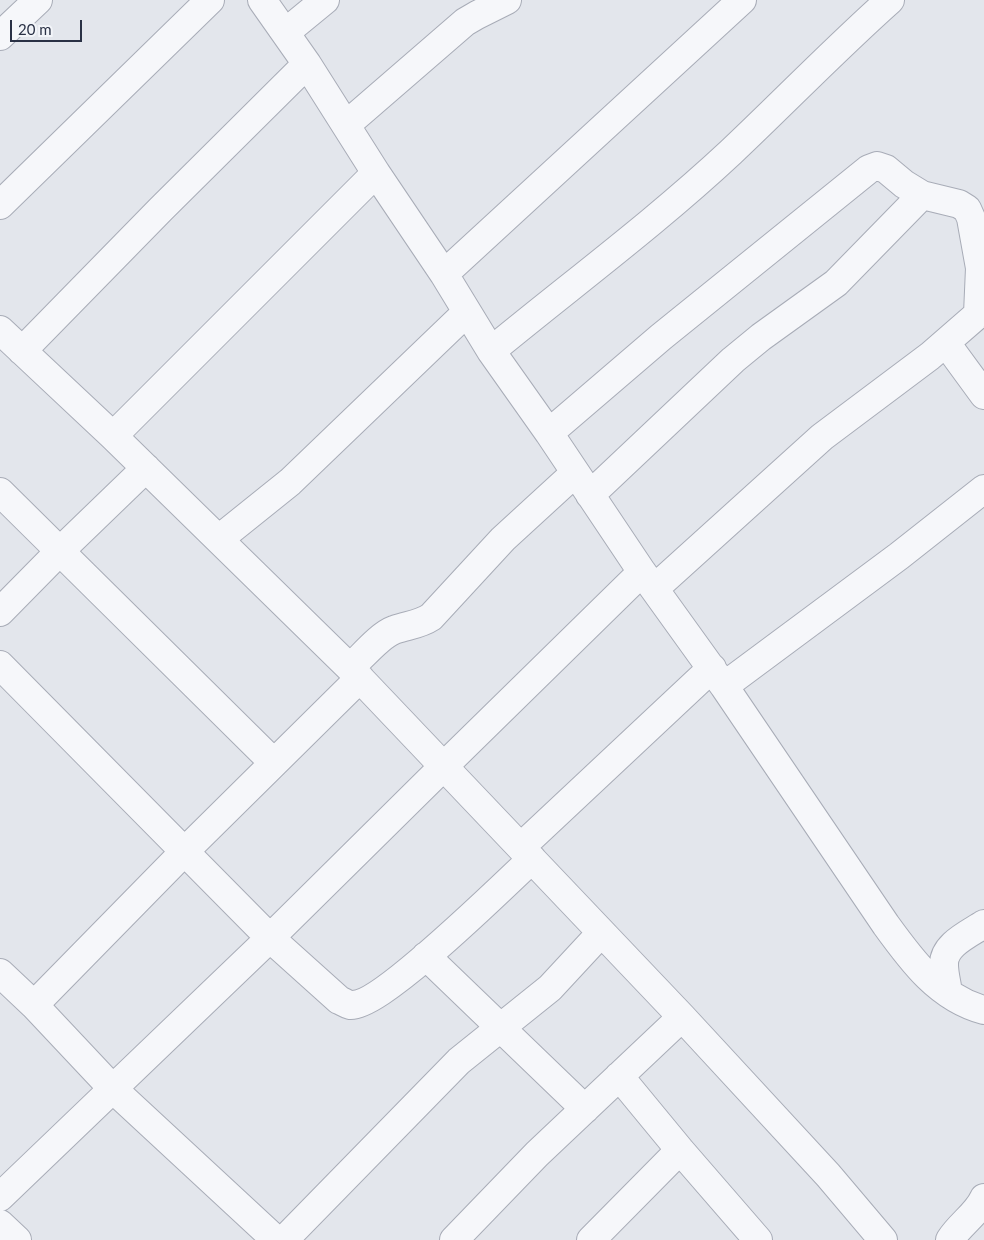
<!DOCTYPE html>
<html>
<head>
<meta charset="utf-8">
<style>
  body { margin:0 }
  #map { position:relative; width:984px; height:1240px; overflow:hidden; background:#e3e6ec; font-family:Lato,sans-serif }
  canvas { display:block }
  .scale { position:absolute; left:10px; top:20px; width:72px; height:22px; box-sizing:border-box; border:2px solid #2a3145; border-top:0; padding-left:6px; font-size:15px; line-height:18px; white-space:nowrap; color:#2a3145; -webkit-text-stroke:4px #f3f5f9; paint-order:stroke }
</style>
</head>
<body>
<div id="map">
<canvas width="984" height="1240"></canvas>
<div class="scale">20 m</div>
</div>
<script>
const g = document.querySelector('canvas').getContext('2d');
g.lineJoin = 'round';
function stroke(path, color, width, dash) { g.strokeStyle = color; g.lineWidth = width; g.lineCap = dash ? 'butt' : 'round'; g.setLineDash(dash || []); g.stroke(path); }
const minor = new Path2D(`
  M262,0L307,64L376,173L444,274L491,351L549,433L642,572L724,686L886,925C912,961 939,998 984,1010
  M286,32L325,0
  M0,36L38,0
  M346,125L465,22L477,15L507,0
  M0,205L210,0
  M444,274L742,0
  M0,330L113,436L350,668L682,1017L828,1175L883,1240
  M946,343L984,395
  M22,351L161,209L307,64
  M491,351C571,285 655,223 731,152C784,102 835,49 890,0
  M549,433L661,337L869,169L877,166L886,169L904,184L922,195L959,204L967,209L971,218L980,268L978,314
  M113,436L376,173
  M0,492L274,763
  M590,495L733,360L761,337L836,283L922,195
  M219,539L290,482L467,312
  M655,588L822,437L930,356L984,309
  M0,612L60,551L146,468
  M0,665L270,938L339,1000C342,1001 346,1004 350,1005C380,1008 505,884 532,859
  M350,668C362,657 380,635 394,630C407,625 419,625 431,617L503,539L575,473
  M724,686L899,556L984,489
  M521,847L712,668
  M426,956L585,1109
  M0,973L34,1005L113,1089L276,1240
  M948,993C947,984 944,974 944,965C943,945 969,934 984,924
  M34,1005L184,852L360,678
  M619,1076L680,1150L758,1240
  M0,1197L270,938L444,766L642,572
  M0,1224L17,1240
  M284,1240L459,1061L550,988L601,933
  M454,1240L537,1154L682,1017
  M591,1240L680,1150
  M950,1240C959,1225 977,1214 984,1198`);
stroke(minor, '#a8acb7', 30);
stroke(minor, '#f6f7fa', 28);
</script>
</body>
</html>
